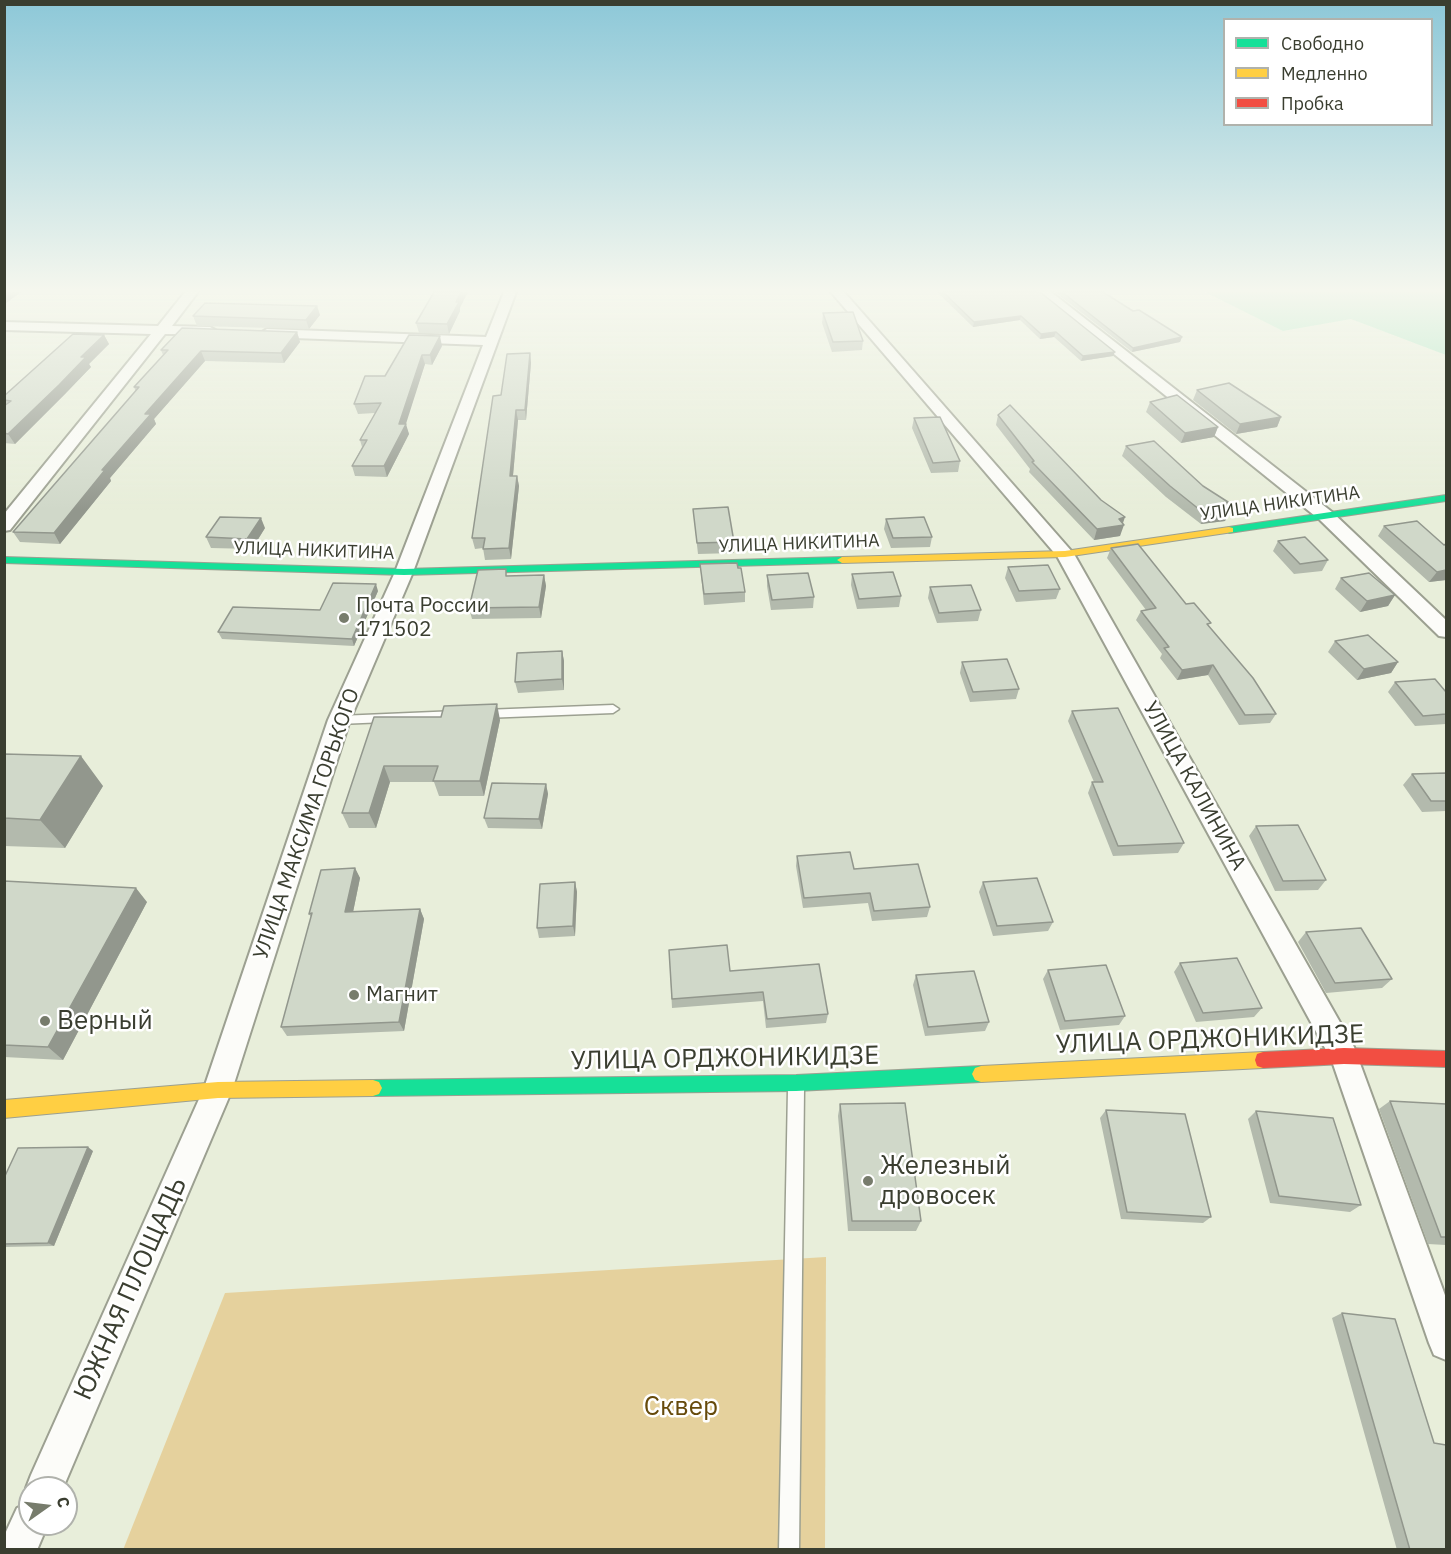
<!DOCTYPE html>
<html>
<head>
<meta charset="utf-8">
<style>
  body { margin:0 }
  #map { position:relative; width:1451px; height:1554px; overflow:hidden; background:#e8eeda; font-family:"IBM Plex Sans",sans-serif }
  canvas { display:block }
  .frame { position:absolute; inset:0; border:6px solid #3a3e30; pointer-events:none }
  .legend { position:absolute; left:1223px; top:18px; width:210px; height:108px; box-sizing:border-box; background:#fff; border:2px solid #b0b2ac; margin:0; padding:8px 10px; list-style:none; font-size:18px; color:#3a3e30 }
  .legend li { display:flex; align-items:center; gap:12px; height:30px }
  .legend b { width:30px; border:2px solid #b0b2ac }
  .north { position:absolute; left:18px; top:1476px; width:60px; height:60px; box-sizing:border-box; background:#fff; border:2px solid #b0b2ac; border-radius:50%; rotate:76deg; font-size:16px; font-weight:700; line-height:24px; text-align:center; color:#3a3e30 }
  .north::after { content:''; display:block; margin:auto; width:21px; height:27px; background:#777c6c; clip-path:polygon(50% 0,100% 100%,50% 72%,0 100%) }
</style>
</head>
<body>
<div id="map">
<canvas width="1451" height="1554"></canvas>
<div class="frame"></div>
<ul class="legend">
<li><b style="height:8px;background:#16e098"></b>Свободно</li>
<li><b style="height:8px;background:#ffcf43"></b>Медленно</li>
<li><b style="height:8px;background:#f24e42"></b>Пробка</li>
</ul>
<div class="north">С</div>
</div>
<script>
const g = document.querySelector('canvas').getContext('2d');
g.lineJoin = 'round';
function paint(path, color) { g.fillStyle = color; g.fill(path, 'evenodd'); }
function stroke(path, color, width, dash) { g.strokeStyle = color; g.lineWidth = width; g.lineCap = dash ? 'butt' : 'round'; g.setLineDash(dash || []); g.stroke(path); }
function write(font, color, halo, rows, align = 'center') {
  g.font = font + ' "IBM Plex Sans",sans-serif'; g.lineWidth = 5; g.setLineDash([]); g.textBaseline = 'middle'; g.strokeStyle = halo; g.fillStyle = color; for (const [text, x, y, turn = 0] of rows) {
    g.save(); g.translate(x, y); g.rotate((+turn || 0) * Math.PI / 180); g.textAlign = isNaN(turn) ? turn : align; if (halo) g.strokeText(text, 0, 0); g.fillText(text, 0, 0); g.restore();
  }
}
const forest = new Path2D(`
  M826,1257L825,1549L123,1550L225,1293Z`);
const water = new Path2D(`
  M1205,292H1446V355L1351,319L1283,331Z`);
const lane = new Path2D(`
  M613,705L619,709L613,713L484,718L478,714L484,710Z
  M457,711L463,715L457,719L339,724L333,720L339,716Z
  M796,1082L801,1084L804,1089L799,1550H779L788,1089L791,1084Z`);
const street = new Path2D(`
  M185,292H198L172,326L210,327L217,331L215,334H165L10,530L4,531V514L151,334L4,330V322L158,326Z
  M504,292H516L413,572L350,720L232,1090L63,1488H30V1499L26,1488L31,1475L204,1088L328,720L395,572L483,345L267,337L260,333L267,329L486,337Z
  M831,292H844L1074,554L1354,1047L1446,1298V1360L1434,1355L1429,1343L1332,1061L1057,556Z
  M1037,292H1051L1332,512L1446,620V637L1439,636L1320,520Z
  M30,1502V1524H48L37,1550H4V1536L17,1508Z`);
const fast = new Path2D(`
  M1446,495V501L1229,533L1224,530L1229,527Z
  M4,557L404,569L842,557L847,560L842,563L404,575L4,563Z
  M981,1066L987,1068L990,1074L987,1080L981,1082L796,1091L373,1096L367,1094L364,1088L367,1082L373,1080L796,1075Z`);
const slow = new Path2D(`
  M1229,527L1233,528V532L1065,557L842,563L837,560L842,557L1065,551Z
  M1263,1052L1269,1054L1271,1060L1269,1066L1263,1068L981,1082L975,1080L972,1074L975,1068L981,1066Z
  M373,1080L379,1082L382,1088L379,1094L373,1096L218,1098L4,1118V1100L218,1082Z`);
const jam = new Path2D(`
  M1344,1048L1446,1051V1067L1344,1064L1263,1068L1257,1066L1255,1060L1257,1054L1263,1052Z`);
const wall = new Path2D(`
  M937,292H1040L1113,356L1081,361L1054,337L1040,339L1020,320L973,327Z
  M1055,292H1103L1133,311L1182,337L1180,342L1132,352Z
  M317,306L320,315L309,329L197,326L193,316Z
  M460,308V311L449,334L419,333L416,323Z
  M823,313L863,341L862,350L832,352L822,323Z
  M297,332L300,342L284,363L205,361L154,419L156,424L110,478L111,481L60,544L20,542L13,532L136,392L134,387L163,355L161,350Z
  M104,335L109,344L89,364L91,367L65,394L15,444L4,443V396Z
  M409,335L442,346L432,365L425,364L405,424L409,434L387,477L355,476L352,466L362,447L360,440L375,413L358,414L354,404L385,376Z
  M530,353L531,363L526,420H518L513,476H517L519,486L511,559L485,560L483,548L475,549L472,538Z
  M1197,390L1281,417L1277,427L1236,434L1193,400Z
  M1150,402L1218,427L1214,437L1181,443L1146,412Z
  M998,415L1122,523L1120,536L1094,540L1029,472L1030,469L996,425Z
  M914,418L960,461L958,472L931,473L912,428Z
  M1126,446L1203,486L1228,502L1226,507L1230,510L1225,521L1201,524L1166,497L1122,456Z
  M693,509L734,542V553L698,554Z
  M886,519L932,537L930,547L891,548L884,529Z
  M1384,526L1444,545L1446,544V580L1429,582L1378,536Z
  M265,528L252,549L211,548L206,537Z
  M1278,541L1328,560L1322,571L1294,574L1273,551Z
  M1111,548L1186,604L1209,627L1276,714L1270,723L1239,725L1208,675L1177,680L1160,658L1162,654L1136,620L1141,611L1146,610L1107,558Z
  M700,564L738,568L745,592V602L704,605Z
  M1008,567L1060,589L1056,599L1016,602L1005,578Z
  M852,574L901,596L899,607L857,609L851,585Z
  M544,575L546,586L541,618L472,619L469,608L508,576Z
  M767,575L814,597L813,608L771,610L767,586Z
  M1341,578L1395,595L1388,606L1360,612L1335,589Z
  M930,587L981,610L978,621L937,623L928,598Z
  M378,591L354,646L222,639L218,632L320,610Z
  M1335,641L1398,662L1391,673L1357,680L1328,652Z
  M562,651L564,661V690L518,693L515,682Z
  M962,662L1019,689L1016,699L970,702L960,673Z
  M1395,682L1446,692V724L1415,726L1388,692Z
  M1072,711L1184,843L1178,853L1113,856L1088,793L1092,782H1094L1068,721Z
  M374,717L500,720L484,796H439L434,782H390L376,828H349L342,813Z
  M4,754L103,786L65,848L4,846Z
  M1446,773V811L1422,812L1403,785L1412,774Z
  M546,784L548,794L542,829L488,828L484,818Z
  M1256,826L1326,880L1318,890L1275,891L1249,836Z
  M797,856L854,869L930,907L927,917L872,921L868,903L803,908L796,866Z
  M355,868L360,878L353,912L420,909L424,919L404,1031L287,1036L281,1027L311,917L309,914Z
  M4,881L147,902L63,1060L4,1057Z
  M575,882L577,892L575,936L539,938L537,928Z
  M983,882L1053,922L1048,931L993,936L979,892Z
  M1306,932L1392,979L1382,988L1326,993L1298,942Z
  M669,950L730,971L828,1014L826,1023L766,1028L763,1001L672,1008Z
  M1180,963L1262,1008L1254,1017L1196,1022L1174,972Z
  M1048,970L1125,1016L1119,1025L1060,1030L1043,979Z
  M916,975L989,1022L985,1031L925,1036L913,985Z
  M1390,1101L1446,1104V1245L1428,1244L1379,1109Z
  M840,1104L921,1221L916,1231H848L838,1116Z
  M1106,1110L1211,1217L1203,1223L1121,1219L1100,1118Z
  M1256,1111L1361,1205L1350,1212L1270,1203L1248,1119Z
  M93,1151L54,1246L4,1247V1178Z
  M1342,1313L1434,1443L1446,1550H1397L1332,1318Z`);
const shadedWall = new Path2D(`
  M4,292H21L4,305Z
  M461,292H468L460,308V311L449,334L447,324L456,302Z
  M317,306L320,315L309,329L306,320Z
  M1021,316L1020,320L973,327L974,322Z
  M297,332L300,342L284,363L281,353Z
  M1056,332L1054,337L1040,339L1041,334Z
  M104,335L109,344L89,364L91,367L65,394L15,444L8,434L81,357Z
  M440,336L442,346L432,365L430,355Z
  M1182,337L1180,342L1132,352L1133,348Z
  M201,351L205,361L154,419L156,424L110,478L111,481L60,544L54,533L145,414Z
  M1115,352L1113,356L1081,361L1083,356Z
  M530,353L531,363L526,420L525,410Z
  M422,355L425,364L405,427L406,424L409,434L387,477L384,466L399,424Z
  M516,410L518,420L512,486L510,476Z
  M1281,417L1277,427L1236,434L1240,424Z
  M1218,427L1214,437L1181,443L1185,433Z
  M517,476L519,486L511,559L509,548Z
  M1228,502L1224,511L1230,510L1225,521L1201,524L1205,514L1223,504Z
  M1125,517L1122,526L1124,525L1120,536L1094,540L1097,529L1119,519Z
  M261,518L265,528L252,549L247,539Z
  M1446,570V580L1429,582L1437,572Z
  M544,575L546,586L541,618L539,607Z
  M376,584L378,591L354,646L352,639Z
  M1395,595L1388,606L1360,612L1367,601Z
  M562,651L564,661V690L562,679Z
  M1398,662L1391,673L1357,680L1364,669Z
  M1213,665L1208,675L1177,680L1182,670Z
  M497,704L500,720L484,796L480,781Z
  M81,756L103,786L65,848L40,820Z
  M384,766L390,782L376,828L369,813Z
  M546,784L548,794L542,829L539,819Z
  M355,868L360,878L351,922L345,912Z
  M575,882L577,892L575,936L573,926Z
  M136,888L147,902L63,1060L48,1047Z
  M420,909L424,919L404,1031L399,1022Z
  M88,1147L93,1151L54,1246L48,1243Z`);
const building = new Path2D(`
  M434,292H461L456,302H459L447,324L416,323Z
  M943,292H1040L1115,352L1083,356L1056,332L1041,334L1021,316L974,322Z
  M1062,292H1103L1133,311L1139,310L1182,337L1133,348Z
  M205,303L317,306L306,320L193,316Z
  M853,312L863,341L833,342L823,313Z
  M182,328L297,332L281,353L201,351L145,414H151L102,470H105L54,533L13,532L139,387H134L168,350H161Z
  M73,334L104,335L81,357H86L59,385L8,434L4,433V406L11,401L4,400V396Z
  M409,335L440,336L430,355H422L399,424H406L384,466H352L367,440H360L381,403L354,404L365,376H385Z
  M530,353L525,410H516L510,476H517L509,548L483,549L485,538H472L493,396L501,395L507,354Z
  M1229,383L1281,417L1240,424L1197,390Z
  M1177,395L1218,427L1185,433L1150,402Z
  M1010,405L1101,500L1125,517L1119,519L1124,525L1097,529L1032,462L1034,461L998,415Z
  M940,417L960,461L933,463L914,418Z
  M1154,441L1203,486L1228,502L1223,504L1230,510L1205,514L1170,486L1126,446Z
  M728,507L734,542L697,543L693,509Z
  M220,517L261,518L247,539L206,537Z
  M924,517L932,537L893,538L886,519Z
  M1417,521L1444,545L1446,544V570L1437,572L1384,526Z
  M1305,537L1328,560L1300,564L1278,541Z
  M1138,544L1186,604L1194,603L1211,623L1207,624L1253,678L1276,714L1245,715L1213,665L1182,670L1164,648L1169,647L1141,611L1156,608L1111,548Z
  M737,563L738,568H741L745,592L704,594L700,564Z
  M1048,565L1060,589L1019,591L1008,567Z
  M506,569V576L544,575L539,607L469,608L478,570Z
  M893,572L901,596L859,599L852,574Z
  M808,573L814,597L772,600L767,575Z
  M1369,573L1395,595L1367,601L1341,578Z
  M333,583L376,584L352,639L218,632L233,607L320,610Z
  M971,585L981,610L939,613L930,587Z
  M1368,635L1398,662L1364,669L1335,641Z
  M562,651V679L515,682L517,653Z
  M1007,659L1019,689L973,692L962,662Z
  M1435,679L1446,692V714L1423,716L1395,682Z
  M497,704L480,781H433L438,766H384L369,813H342L374,717H441L444,706Z
  M1118,708L1184,843L1118,846L1092,782H1103L1072,711Z
  M4,754L81,756L40,820L4,818Z
  M1446,773V801H1431L1412,774Z
  M492,783L546,784L539,819L484,818Z
  M1298,825L1326,880L1283,881L1256,826Z
  M850,852L854,869L918,864L930,907L874,911L870,893L804,898L797,856Z
  M355,868L345,912L420,909L399,1022L281,1027L312,913L309,914L321,870Z
  M1037,878L1053,922L997,926L983,882Z
  M4,881L136,888L48,1047L4,1045Z
  M575,882L573,926L537,928L540,884Z
  M1361,928L1392,979L1335,983L1306,932Z
  M727,945L730,971L819,964L828,1014L767,1019L763,992L672,999L669,950Z
  M1237,958L1262,1008L1203,1013L1180,963Z
  M1106,965L1125,1016L1065,1021L1048,970Z
  M974,971L989,1022L928,1027L916,975Z
  M1390,1101L1446,1104V1237H1441Z
  M905,1103L921,1221H852L840,1104Z
  M1106,1110L1185,1114L1211,1217L1127,1212Z
  M1256,1111L1333,1118L1361,1205L1279,1196Z
  M88,1147L48,1243L4,1244V1178L18,1148Z
  M1342,1313L1395,1319L1434,1443L1446,1445V1550H1410Z`);
const markers = [
  [344,618,6,"#777c6c"],
  [354,995,6,"#777c6c"],
  [45,1021,6,"#777c6c"],
  [868,1181,6,"#777c6c"]
];
const farStreetnames = [
  ["УЛИЦА НИКИТИНА",1280,504,-8],
  ["УЛИЦА НИКИТИНА",799,544,-2],
  ["УЛИЦА НИКИТИНА",314,551,2]
];
const poiNames = [
  ["Почта России",356,606],
  ["171502",356,630],
  ["Магнит",366,995]
];
const streetNames = [
  ["УЛИЦА КАЛИНИНА",1194,786,61],
  ["УЛИЦА МАКСИМА ГОРЬКОГО",307,824,-71]
];
const nearPoinames = [
  ["Верный",57,1021],
  ["Железный",880,1166],
  ["дровосек",880,1196]
];
const nearStreetnames = [
  ["УЛИЦА ОРДЖОНИКИДЗЕ",1210,1040,-2],
  ["УЛИЦА ОРДЖОНИКИДЗЕ",725,1059,-1],
  ["ЮЖНАЯ ПЛОЩАДЬ",131,1289,-66]
];
const nearParknames = [
  ["Сквер",681,1407]
];
paint(forest, '#e5d19d');
paint(water, '#a5e6c1');
stroke(lane, '#9ca091', 3);
stroke(street, '#9ca091', 4);
stroke(fast, '#9ca091', 2);
stroke(slow, '#9ca091', 2);
stroke(jam, '#9ca091', 2);
paint(lane, '#fcfcf9');
paint(street, '#fcfcf9');
paint(fast, '#16e098');
paint(slow, '#ffcf43');
paint(jam, '#f24e42');
paint(wall, '#b3baad');
paint(shadedWall, '#92978d');
paint(building, '#d0d8c9');
stroke(building, '#92978d', 1.5);
const sky = g.createLinearGradient(0, 0, 0, 510);
sky.addColorStop(0, '#8dc8d8');
sky.addColorStop(0.57, '#f5f7ee');
sky.addColorStop(1, '#f5f7ee00');
g.fillStyle = sky;
g.fillRect(0, 0, 1451, 510);
for (const [x, y, r, color] of markers) { const dot = new Path2D(); dot.arc(x, y, r, 0, 2 * Math.PI); g.fillStyle = color; g.fill(dot); stroke(dot, '#fff', 2); }
write('18px', '#3a3e30', '#fff', farStreetnames);
write('21px', '#3a3e30', '#fff', poiNames, 'left');
write('21px', '#3a3e30', '#fff', streetNames);
write('26px', '#3a3e30', '#fff', nearPoinames, 'left');
write('26px', '#3a3e30', '#fff', nearStreetnames);
write('26px', '#664a0b', '#fff', nearParknames);
</script>
</body>
</html>
